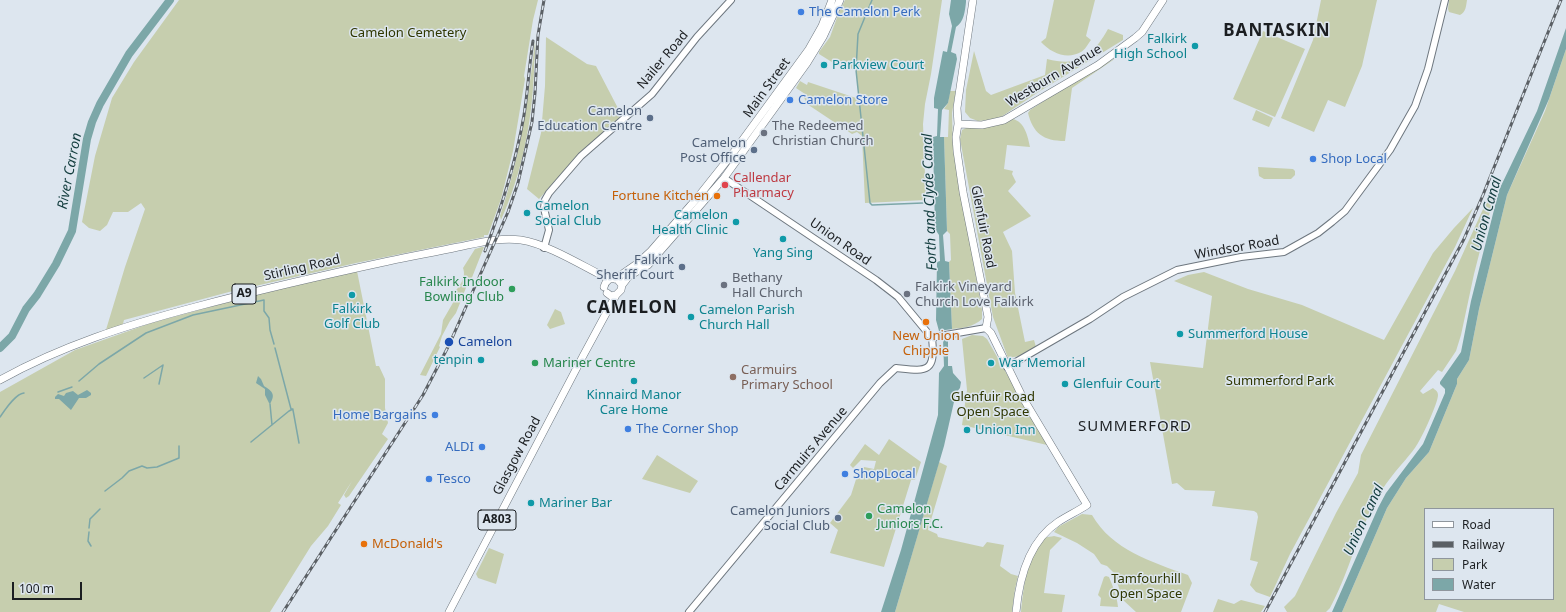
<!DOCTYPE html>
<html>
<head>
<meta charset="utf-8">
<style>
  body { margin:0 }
  #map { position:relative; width:1566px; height:612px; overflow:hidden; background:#dde6ef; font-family:"Noto Sans",sans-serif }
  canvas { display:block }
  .legend { position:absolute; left:1424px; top:508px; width:130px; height:92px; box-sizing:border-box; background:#dde6ef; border:1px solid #8f969d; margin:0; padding:5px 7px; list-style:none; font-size:12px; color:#1b1e21 }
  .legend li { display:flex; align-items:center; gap:8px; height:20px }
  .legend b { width:20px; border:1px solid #8f969d }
  .scale { position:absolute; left:12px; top:582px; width:70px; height:18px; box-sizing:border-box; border:2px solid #1b1e21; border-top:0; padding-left:5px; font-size:12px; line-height:14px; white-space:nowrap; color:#1b1e21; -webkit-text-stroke:3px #dde6ef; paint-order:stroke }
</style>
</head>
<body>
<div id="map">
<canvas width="1566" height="612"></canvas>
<ul class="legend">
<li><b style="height:5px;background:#fff"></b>Road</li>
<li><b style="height:5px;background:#5b6065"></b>Railway</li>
<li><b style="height:11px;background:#c6ceae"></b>Park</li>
<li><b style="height:11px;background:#7ca7a8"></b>Water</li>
</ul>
<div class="scale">100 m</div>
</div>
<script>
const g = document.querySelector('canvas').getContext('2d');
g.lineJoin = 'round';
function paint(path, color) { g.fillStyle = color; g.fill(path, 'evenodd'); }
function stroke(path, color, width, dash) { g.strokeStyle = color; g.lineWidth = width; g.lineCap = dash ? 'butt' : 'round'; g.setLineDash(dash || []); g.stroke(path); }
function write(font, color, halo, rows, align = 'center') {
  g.font = font + ' "Noto Sans",sans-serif'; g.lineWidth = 3; g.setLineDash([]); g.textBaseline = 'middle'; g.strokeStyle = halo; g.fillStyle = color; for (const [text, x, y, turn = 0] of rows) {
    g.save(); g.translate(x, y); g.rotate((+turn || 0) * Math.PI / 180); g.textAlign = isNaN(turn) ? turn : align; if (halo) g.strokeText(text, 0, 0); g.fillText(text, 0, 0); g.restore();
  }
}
const green = new Path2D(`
  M179,0H538L533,20L524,76L525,79L513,151L501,199L488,235H484V237L356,263L229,292L124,320L122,327L105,333L125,267L145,209L141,203L128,212H113L107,225L100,231L89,228L82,222L95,156L112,98L134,62Z
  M845,0H942L931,74L925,104L923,124L926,200L865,203L862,136L857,132L852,134L807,104C806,101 803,98 805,94L796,88L800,81L807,85L808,82L859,99L856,70L835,64L819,54V52L830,37L839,12Z
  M1054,0H1095L1086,36L1091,40C1088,44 1085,50 1081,52C1067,60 1051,53 1041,42L1046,38Z
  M1321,0H1377L1362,66L1345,107L1328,100L1314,132L1281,118L1313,40Z
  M1449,0H1467C1466,6 1466,12 1460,15L1449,12L1448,9Z
  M1108,29L1123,35V40L1040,91L998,119L978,121L970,118L965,112L966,90L974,51L986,91L991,95L1045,75L1047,59C1079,67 1092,57 1108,29Z
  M1263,31L1305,49L1275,117L1233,99Z
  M546,37L587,64L596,66L621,114L619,118L580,154L539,199L527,189L541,133L545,86Z
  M535,41C536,50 534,62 534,71C532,122 522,173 501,220L500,216C520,157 528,103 535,41Z
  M1566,49V612H1464L1439,604L1436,612H1342L1387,508L1406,478L1429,452L1457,384V379L1469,360L1479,309L1507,195L1545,111ZM1425,509H1553V599H1425Z
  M1119,56L1072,88L1065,141C1043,141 1033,133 1028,113L1030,110L1067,86Z
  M950,91H956L952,113L953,149L982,310V319C973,327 963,328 952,329L949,262L951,260L950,234L947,231L944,137H948L949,110L944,109L948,103Z
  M1256,110L1273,118L1269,127L1252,120Z
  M1013,119C1025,122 1028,137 1030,147L1007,145L1004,169L1013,171L1012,174L1016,182L1008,191L1031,216L1003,232L1012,251L1015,293L1025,342L1034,340L1036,347L1020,356L1008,358L993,317L960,139L962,130L966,128L980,127Z
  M1258,167L1293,169L1295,171V175L1291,179H1264L1259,176Z
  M1493,187L1496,188L1474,274L1461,335L1456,351L1442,372L1438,370L1420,391L1423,394L1433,388C1435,390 1438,391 1438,395C1438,403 1423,435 1418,443C1411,455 1400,465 1392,476C1361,514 1353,566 1330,608L1326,612H1287L1284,607L1295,596L1336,513L1358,473L1361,455L1455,271Z
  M1473,208L1455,247L1290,554L1270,597L1256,592L1250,585L1258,562L1250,560L1258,517L1257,513L1254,511L1212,506L1215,491L1185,490L1177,483L1172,484L1150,362L1203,368L1212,296L1174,281L1188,275L1204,272L1248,289L1302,305L1384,340L1433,253L1454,228Z
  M482,247H484L471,280H469L456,313L450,321L442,336L439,346L440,347L426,376L420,375L441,334L443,320L454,301L451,296C458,288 467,279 463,268L475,249Z
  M357,271L376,366H379L385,379V408L388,423L382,434L388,439L349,496L346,498L344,495L352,481L338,503L341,505L328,526L311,546L270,612H0V392L75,350L151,323L247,297Z
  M555,309L561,312L565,324L550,329L547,325Z
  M972,335L983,336L987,339L1047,445L962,425L967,390L962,339Z
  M889,439L921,462L915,480H911L884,567L830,553L838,530L830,523L851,495L859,470L864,467L874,469L876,461L861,460L853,468L850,465L865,444L879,455Z
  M657,455L698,481L690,493L642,479Z
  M939,462L947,466L928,530L937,534L938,537L983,547L987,542L1004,545L1000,566L1011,574L1018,576L1015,589L1012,612H895Z
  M1082,514L1092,515C1112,550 1152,562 1188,575L1192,583L1181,612H1136L1123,600L1114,573L1107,566L1101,564L1094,554L1077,543L1054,532L1058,527Z
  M1054,536L1062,538L1050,550L1044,593L1065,595L1062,612H1021C1023,593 1027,548 1045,538C1048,536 1051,537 1054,536Z
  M489,548L504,554L496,584L478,578L476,574Z
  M1106,576L1109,577C1113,587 1117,596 1118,607L1100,606L1101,598L1098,595L1104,577Z
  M1218,599L1234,604L1241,600L1265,606L1261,612H1213Z`);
const water = new Path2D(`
  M951,0H966V2C965,11 964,22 956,27L951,52L956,54L957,59L948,103L942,110L940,137H944L947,231L943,235L945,261L949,262L952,329L939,331L936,320L937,262L940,261L939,235L935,229L933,143V137L937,136L938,109L934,108V98L942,56L943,51L947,52L952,26L949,14Z
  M1566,28V49L1549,99L1507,195L1479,309L1469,360L1457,379V384L1429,452L1406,478L1387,508L1342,612H1332L1378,508L1386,493L1423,444L1445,393V389L1440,384V382L1461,352L1471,301L1499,190L1537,111Z
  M943,339H948V366H952L953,373L961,382L960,388L956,393L944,446L895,612H881L901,550L938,415L939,373L944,366Z
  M258,376L261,379L264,386C272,391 276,394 270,404L269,403L265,395V389L256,383Z
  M87,390L91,393V395L86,398H79L71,410L59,399H55V397L58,394L64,396L66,393L73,391L78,395Z`);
const stream = new Path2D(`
  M872,0L858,34L856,70L870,203L872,205L923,203
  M144,378L163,365
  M79,381L99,364L146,333L193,315L264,300V311L269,318L270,330L274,344
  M159,384L163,365
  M58,392L72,387
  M270,404L272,425
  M293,410L299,443
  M0,417C5,410 15,394 24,393
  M251,442L289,411L293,409H291L275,348
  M105,491L122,478L129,471L142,466L147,468L157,467L179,458V446
  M89,528L90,519L100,509
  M89,532L88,541L91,546`);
const river = new Path2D(`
  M0,348L12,336L26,309L37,295L56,264L72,231L87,139L92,122L100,104L129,54L170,0`);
const tertiary = new Path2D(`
  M724,178L876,280L898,297L932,338
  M544,248L549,230L544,208L545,200L549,193L581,156L652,94L697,37L731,0
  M932,338L940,336L986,328
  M1007,367L1090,319L1123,297L1177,270L1241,257L1284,252L1318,233L1332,222L1345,211L1390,150L1415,106L1428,69L1445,0
  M689,612L880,383L896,368C926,371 936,374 932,338`);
const secondary = new Path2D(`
  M973,0L957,108L958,124L956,137L957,151L963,192L988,317L986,328L991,333L1023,398L1087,505C1078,511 1067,516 1058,522C1028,542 1019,579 1016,612
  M958,124L982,125L1004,120L1098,65L1135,38L1142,32L1163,0`);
const primary = new Path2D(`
  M615,279L638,263L651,251L698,197L733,153L809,49L822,26L832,0
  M622,285L629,276L648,265L724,178L807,63L823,37L840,0
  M604,287C606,280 611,277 617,279L622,285L621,290L616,295L611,296L607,293
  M0,380C61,346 127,325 195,307C259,290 324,275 389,261C412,256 435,252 458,247C478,243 500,237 521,240C548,244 584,267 609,279
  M449,612L583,356L616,295`);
const rail = new Path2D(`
  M485,251C502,206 516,162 524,115C528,90 529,66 533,41
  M283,612L423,395L449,345L508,212L518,183L532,122L535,93L538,35L544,0
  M1265,612L1464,239L1483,195L1561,0`);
const markers = [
  [801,12,4,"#3f7fe0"],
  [1195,46,4,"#0f9aa8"],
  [824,65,4,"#0f9aa8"],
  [790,100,4,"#3f7fe0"],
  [650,118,4,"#5c6f8a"],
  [764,133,4,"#6b7280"],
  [754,150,4,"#5c6f8a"],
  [1313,159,4,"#3f7fe0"],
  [725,185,4,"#e0444e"],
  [717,196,4,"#e8710a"],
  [527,213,4,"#0f9aa8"],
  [736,222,4,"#0f9aa8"],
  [783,239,4,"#0f9aa8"],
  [682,267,4,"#5c6f8a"],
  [724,285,4,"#6b7280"],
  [512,289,4,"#2e9e5b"],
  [907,294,4,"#6b7280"],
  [352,295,4,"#0f9aa8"],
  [691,317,4,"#0f9aa8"],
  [926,322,4,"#e8710a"],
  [1180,334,4,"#0f9aa8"],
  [449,342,5,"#1a4fb4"],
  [481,360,4,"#0f9aa8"],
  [535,363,4,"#2e9e5b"],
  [991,363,4,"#0f9aa8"],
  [733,377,4,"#8d6e63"],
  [634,381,4,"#0f9aa8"],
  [1065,384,4,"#0f9aa8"],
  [435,415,4,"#3f7fe0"],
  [628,429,4,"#3f7fe0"],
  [967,430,4,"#0f9aa8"],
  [482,447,4,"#3f7fe0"],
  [845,474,4,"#3f7fe0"],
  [429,479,4,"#3f7fe0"],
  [531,503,4,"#0f9aa8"],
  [869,516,4,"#2e9e5b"],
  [838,518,4,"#5c6f8a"],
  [364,544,4,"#e8710a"]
];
const shields = [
  [244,294,24],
  [497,520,38]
];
const shieldNames = [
  ["A9",244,294],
  ["A803",497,520]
];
const shopNames = [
  ["The Camelon Perk",809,12],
  ["Camelon Store",798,100],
  ["Shop Local",1321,159],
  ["Home Bargains",427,415,"right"],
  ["The Corner Shop",636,429],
  ["ALDI",474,447,"right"],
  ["ShopLocal",853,474],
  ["Tesco",437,479]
];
const parkNames = [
  ["Camelon Cemetery",408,33],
  ["Summerford Park",1280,381],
  ["Glenfuir Road",993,397],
  ["Open Space",993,412],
  ["Tamfourhill",1146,579],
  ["Open Space",1146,594]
];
const cultureNames = [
  ["Falkirk",1187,39,"right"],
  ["High School",1187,54,"right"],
  ["Parkview Court",832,65],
  ["Camelon",535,206],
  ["Social Club",535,221],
  ["Camelon",728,215,"right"],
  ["Health Clinic",728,230,"right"],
  ["Yang Sing",783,253,"center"],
  ["Falkirk",352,309,"center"],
  ["Golf Club",352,324,"center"],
  ["Camelon Parish",699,310],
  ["Church Hall",699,325],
  ["Summerford House",1188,334],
  ["tenpin",473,360,"right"],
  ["War Memorial",999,363],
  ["Glenfuir Court",1073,384],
  ["Kinnaird Manor",634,395,"center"],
  ["Care Home",634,410,"center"],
  ["Union Inn",975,430],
  ["Mariner Bar",539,503]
];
const streetNames = [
  ["Nailer Road",663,60,-50],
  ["Westburn Avenue",1054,76,-31],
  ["Main Street",767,88,-54],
  ["Glenfuir Road",983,227,79],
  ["Union Road",840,242,35],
  ["Windsor Road",1237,248,-10],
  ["Stirling Road",302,268,-13],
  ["Carmuirs Avenue",811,449,-50],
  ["Glasgow Road",517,456,-62]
];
const serviceNames = [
  ["Camelon",642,111],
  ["Education Centre",642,126],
  ["Camelon",746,143],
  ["Post Office",746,158],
  ["Falkirk",674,260],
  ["Sheriff Court",674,275],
  ["Camelon Juniors",830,511],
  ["Social Club",830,526]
];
const worshipNames = [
  ["The Redeemed",772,126],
  ["Christian Church",772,141],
  ["Bethany",732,278],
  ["Hall Church",732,293],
  ["Falkirk Vineyard",915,287],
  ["Church Love Falkirk",915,302]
];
const healthNames = [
  ["Callendar",733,178],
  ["Pharmacy",733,193]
];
const foodNames = [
  ["Fortune Kitchen",709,196],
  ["New Union",926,336,"center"],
  ["Chippie",926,351,"center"],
  ["McDonald's",372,544,"left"]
];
const leisureNames = [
  ["Falkirk Indoor",504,282,"right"],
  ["Bowling Club",504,297,"right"],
  ["Mariner Centre",543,363],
  ["Camelon",877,509],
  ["Juniors F.C.",877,524]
];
const transitNames = [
  ["Camelon",458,342]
];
const educationNames = [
  ["Carmuirs",741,370],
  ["Primary School",741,385]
];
const waterNames = [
  ["River Carron",70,171,-79],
  ["Forth and Clyde Canal",930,202,-92],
  ["Union Canal",1487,214,-74],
  ["Union Canal",1364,520,-65]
];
const quarterNames = [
  ["SUMMERFORD",1135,427]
];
const districtNames = [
  ["BANTASKIN",1277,31],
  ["CAMELON",632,308]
];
paint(green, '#c6ceae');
paint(water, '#7ca7a8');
stroke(stream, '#7ca7a8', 1.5);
stroke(river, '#7ca7a8', 8);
stroke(tertiary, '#6e777f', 8);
stroke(secondary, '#6e777f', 8);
stroke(primary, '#6e777f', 8);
stroke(tertiary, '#fff', 6);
stroke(secondary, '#fff', 7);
stroke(primary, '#fff', 7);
stroke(rail, '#5b6065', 3);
stroke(rail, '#dde6ef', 1.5, [4.5]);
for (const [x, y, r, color] of markers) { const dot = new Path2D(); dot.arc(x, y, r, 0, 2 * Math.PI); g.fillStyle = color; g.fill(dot); stroke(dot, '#dde6ef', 1.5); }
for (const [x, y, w] of shields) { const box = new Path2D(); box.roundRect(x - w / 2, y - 10, w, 20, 3); g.fillStyle = '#dde6ef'; g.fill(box); stroke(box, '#1b1e21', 1); }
write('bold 12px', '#1b1e21', null, shieldNames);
write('13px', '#366cbe', '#dde6ef', shopNames, 'left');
write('13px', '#2f3700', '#dde6ef', parkNames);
write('13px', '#0d838f', '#dde6ef', cultureNames, 'left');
write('13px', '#1b1e21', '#dde6ef', streetNames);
write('13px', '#4e5e75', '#dde6ef', serviceNames, 'right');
write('13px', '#5b616d', '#dde6ef', worshipNames, 'left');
write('13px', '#be3a42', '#dde6ef', healthNames, 'left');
write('13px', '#c56008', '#dde6ef', foodNames, 'right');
write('13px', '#27864d', '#dde6ef', leisureNames, 'left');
write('13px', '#164399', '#dde6ef', transitNames, 'left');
write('13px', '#785e54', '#dde6ef', educationNames, 'left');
write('italic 14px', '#133d3e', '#dde6ef', waterNames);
g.letterSpacing = '1px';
write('15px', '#1b1e21', '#dde6ef', quarterNames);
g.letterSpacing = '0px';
g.letterSpacing = '1px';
write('bold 17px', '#1b1e21', '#dde6ef', districtNames);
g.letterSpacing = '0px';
</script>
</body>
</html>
